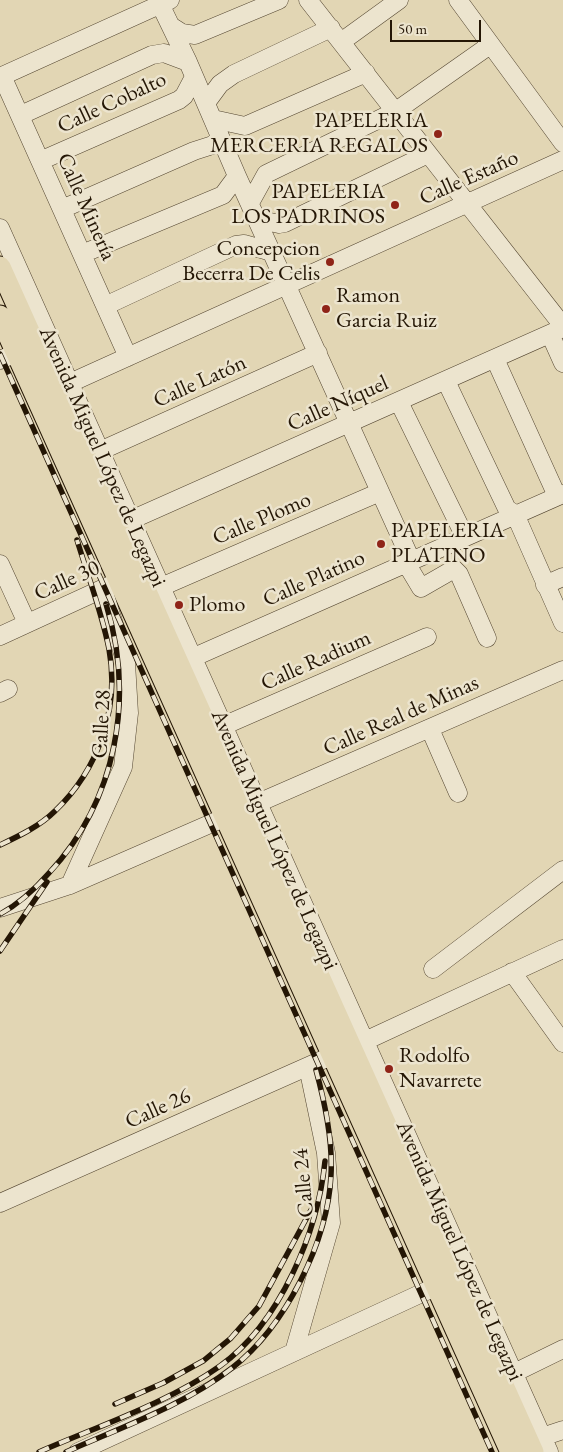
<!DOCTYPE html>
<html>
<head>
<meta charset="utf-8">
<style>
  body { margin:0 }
  #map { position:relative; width:563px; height:1452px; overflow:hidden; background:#e2d6b4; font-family:"EB Garamond",serif }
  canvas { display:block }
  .scale { position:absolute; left:390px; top:20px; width:91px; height:22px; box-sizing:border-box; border:2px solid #241605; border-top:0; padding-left:6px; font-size:15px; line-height:18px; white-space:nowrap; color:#241605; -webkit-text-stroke:4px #ece4ce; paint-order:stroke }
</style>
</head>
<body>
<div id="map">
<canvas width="563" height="1452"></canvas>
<div class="scale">50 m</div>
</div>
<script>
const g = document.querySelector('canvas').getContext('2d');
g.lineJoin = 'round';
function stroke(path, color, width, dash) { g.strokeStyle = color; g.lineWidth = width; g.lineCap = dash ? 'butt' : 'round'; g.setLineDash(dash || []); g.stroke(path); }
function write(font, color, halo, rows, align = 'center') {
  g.font = font + ' "EB Garamond",serif'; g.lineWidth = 5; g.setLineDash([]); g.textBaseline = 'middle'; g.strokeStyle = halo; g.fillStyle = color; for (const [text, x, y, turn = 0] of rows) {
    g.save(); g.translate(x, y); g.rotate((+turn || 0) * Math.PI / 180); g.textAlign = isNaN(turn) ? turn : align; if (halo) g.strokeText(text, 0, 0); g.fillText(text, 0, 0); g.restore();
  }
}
const minor = new Path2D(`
  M308,0L563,326
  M458,0L563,143
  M160,4L188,62L237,176L411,560
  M171,26L182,33L195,35L279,0
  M341,42L399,0
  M2,76L128,357
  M0,77L170,0
  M206,103L220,84L234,74L331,28
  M21,115L152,55L164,53L188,62
  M213,119L245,126L366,73
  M40,161L179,100L184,96L194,77
  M250,203L266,174L396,111L490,45
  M62,209L194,151L222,142
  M257,219L279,224L285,223L428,154
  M0,228L549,1452
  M82,254L223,195L237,176
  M105,306L236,245L244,244L272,252
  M550,334L563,363
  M495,359L557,496
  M0,360L27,348
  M446,381L507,509L515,514L563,623
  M59,388L563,160
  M399,402L465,537
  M100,451L318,353
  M131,520L563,328
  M406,563L421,588L454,569L459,574L487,638
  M0,564L27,623
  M545,585L563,577
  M161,587L380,492
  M0,636L113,584
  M192,658L563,494
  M0,693L8,689
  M223,726L427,637
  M430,729L458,793
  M70,885L123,767L129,713L126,663L103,589
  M0,908L70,885L563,670
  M433,969L563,870
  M512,972L563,1043
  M0,1203L365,1041L563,949
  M294,1352L331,1223L326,1153L308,1067
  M514,1373L563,1349
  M542,1437L563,1430
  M78,1452L448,1281`);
const major = new Path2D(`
  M0,267L533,1452
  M0,316L511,1452`);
const rail = new Path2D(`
  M0,354L492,1452
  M0,845C19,836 40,826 55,811C98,770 120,709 109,649C102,613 88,576 77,540
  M0,914C19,904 35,889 49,873C117,800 135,697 106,604
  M0,951L47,882
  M115,1404L163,1383L203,1361L231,1338L259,1306L311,1210
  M39,1452C96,1427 170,1402 220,1366C280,1323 318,1232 325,1161
  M66,1452C122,1427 183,1406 232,1368C285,1327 328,1242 331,1175C333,1140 325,1103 316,1070`);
const markers = [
  [438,134,5,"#8f2418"],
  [395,205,5,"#8f2418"],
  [330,262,5,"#8f2418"],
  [326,309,5,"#8f2418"],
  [381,544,5,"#8f2418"],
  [179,605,5,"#8f2418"],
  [389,1069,5,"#8f2418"]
];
const streetNames = [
  ["Calle Cobalto",112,103,-25],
  ["Calle Estaño",469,178,-24],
  ["Calle Minería",86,207,66],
  ["Calle Latón",200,382,-24],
  ["Calle Níquel",338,404,-24],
  ["Avenida Miguel López de Legazpi",102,457,66],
  ["Calle Plomo",262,519,-23],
  ["Calle Platino",314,579,-24],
  ["Calle 30",67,581,-24],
  ["Calle Radium",316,661,-24],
  ["Calle Real de Minas",401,716,-24],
  ["Calle 28",102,724,-87],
  ["Avenida Miguel López de Legazpi",274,840,66],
  ["Calle 26",158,1109,-24],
  ["Calle 24",304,1183,-95],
  ["Avenida Miguel López de Legazpi",459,1251,66]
];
const poiNames = [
  ["PAPELERIA",428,121,"right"],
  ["MERCERIA REGALOS",428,146,"right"],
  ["PAPELERIA",385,192,"right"],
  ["LOS PADRINOS",385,217,"right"],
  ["Concepcion",320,249,"right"],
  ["Becerra De Celis",320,274,"right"],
  ["Ramon",336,296],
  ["Garcia Ruiz",336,321],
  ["PAPELERIA",391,531],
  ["PLATINO",391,556],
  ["Plomo",189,605],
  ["Rodolfo",399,1056],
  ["Navarrete",399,1081]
];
stroke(minor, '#544631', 19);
stroke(major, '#241605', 23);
stroke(minor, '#ece4ce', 18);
stroke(major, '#e2d6b4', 21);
stroke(rail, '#241605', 5.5);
stroke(rail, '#ece4ce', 4, [11]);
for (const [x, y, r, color] of markers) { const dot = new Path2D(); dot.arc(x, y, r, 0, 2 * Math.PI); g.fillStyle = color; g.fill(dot); stroke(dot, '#ece4ce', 2); }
write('22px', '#241605', '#ece4ce', streetNames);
write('22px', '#241605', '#ece4ce', poiNames, 'left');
</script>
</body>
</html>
